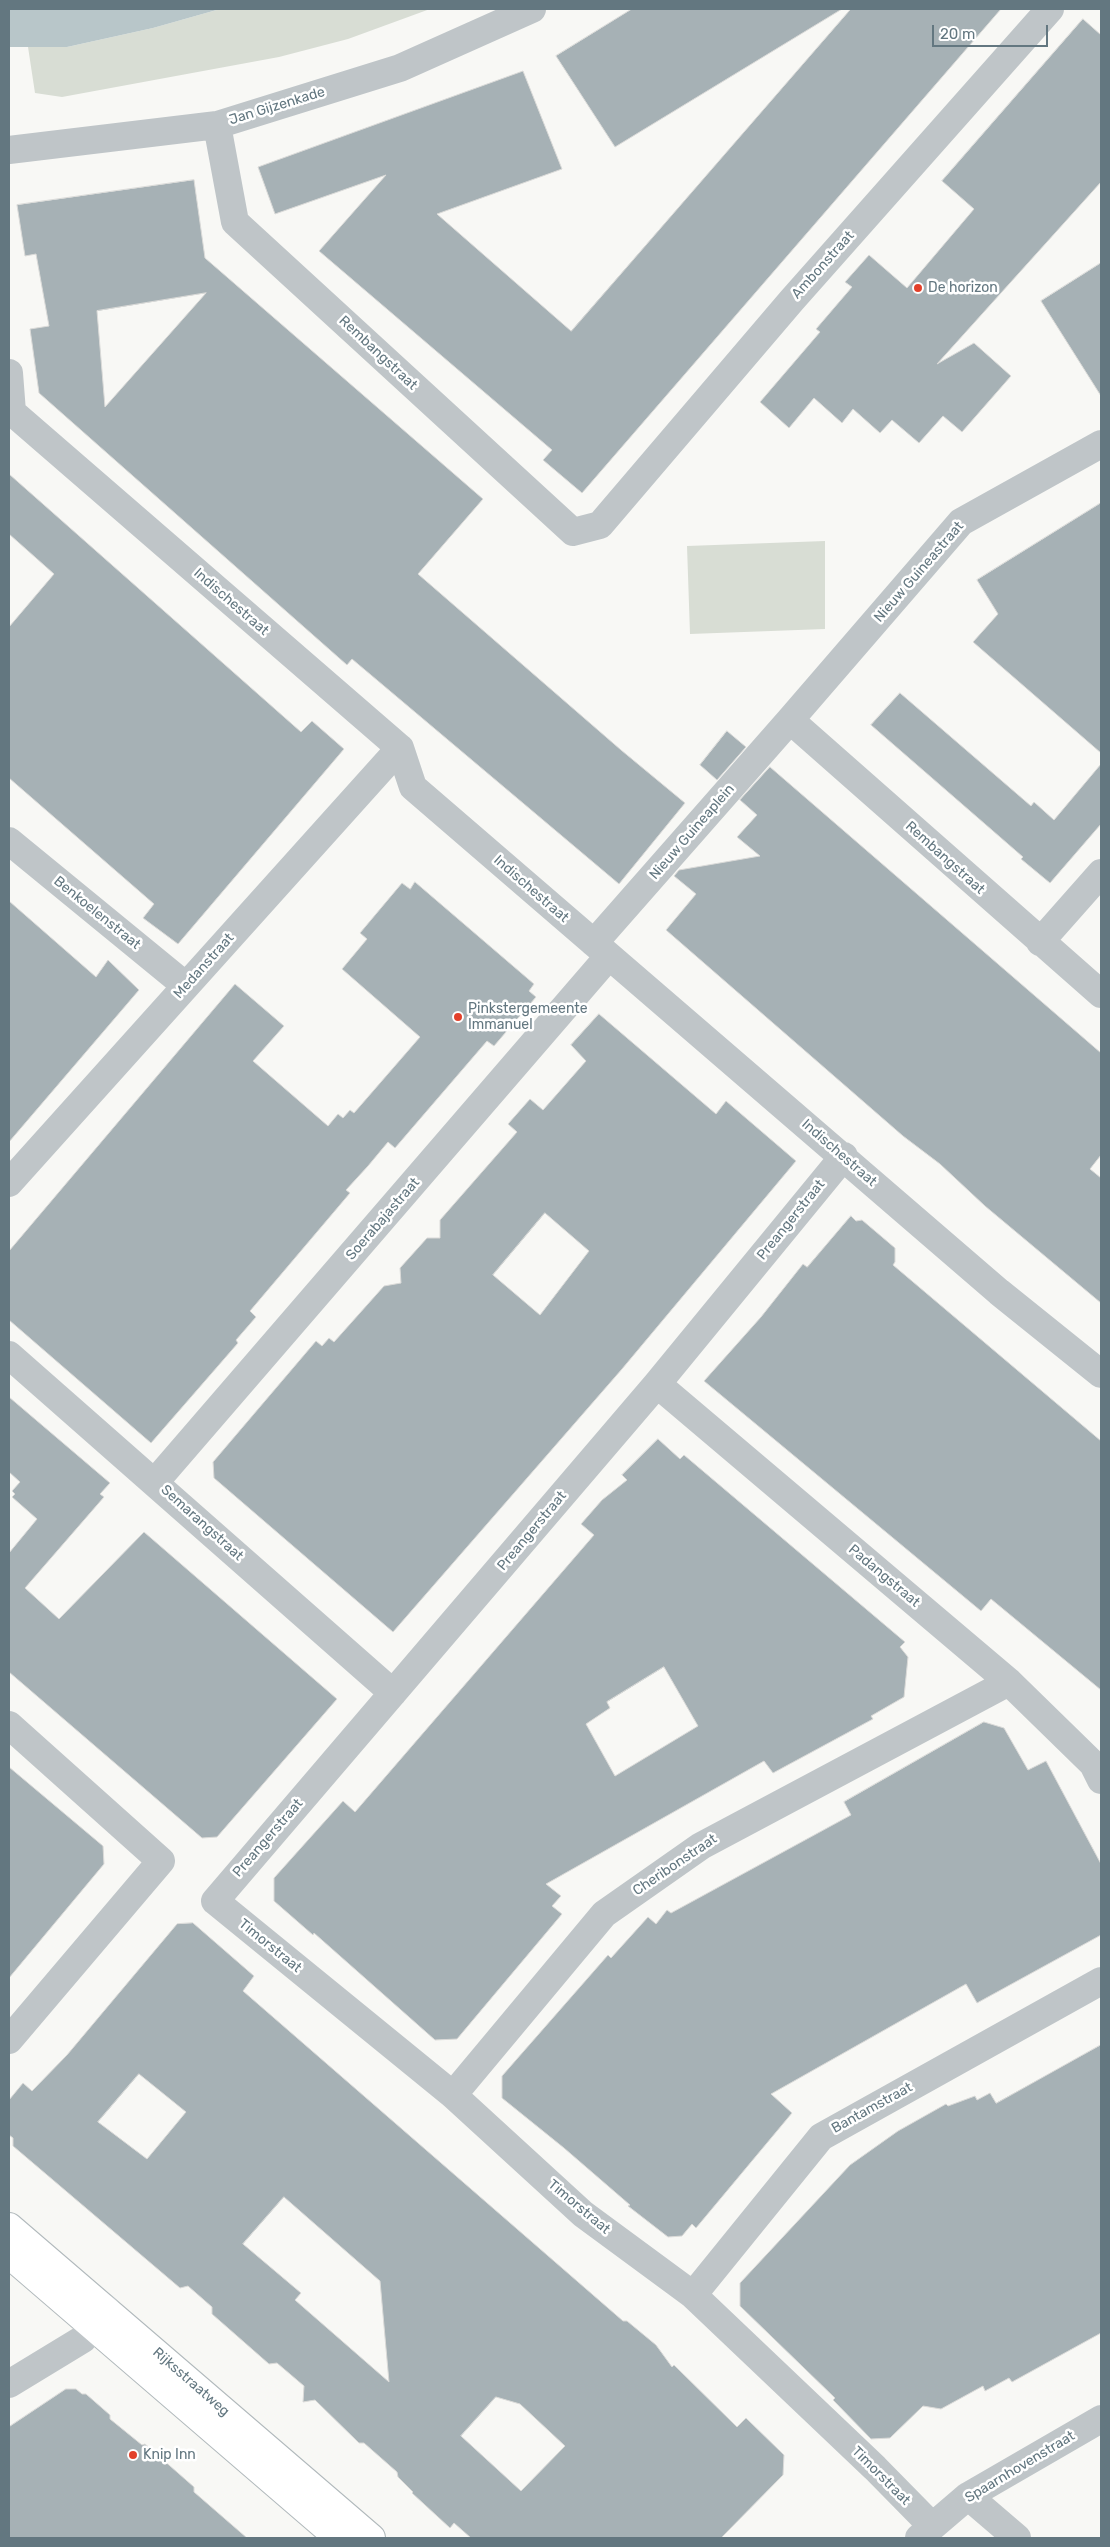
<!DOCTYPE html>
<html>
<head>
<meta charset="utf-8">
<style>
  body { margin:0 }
  #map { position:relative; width:1110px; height:2547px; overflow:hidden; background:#f8f8f5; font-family:Rubik,sans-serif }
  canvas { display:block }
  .frame { position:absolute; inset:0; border:10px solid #637780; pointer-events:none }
  .scale { position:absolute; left:932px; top:25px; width:116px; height:22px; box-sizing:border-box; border:2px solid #637780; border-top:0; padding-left:6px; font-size:15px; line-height:18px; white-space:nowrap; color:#637780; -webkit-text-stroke:4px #fff; paint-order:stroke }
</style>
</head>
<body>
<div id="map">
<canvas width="1110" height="2547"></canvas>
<div class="frame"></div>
<div class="scale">20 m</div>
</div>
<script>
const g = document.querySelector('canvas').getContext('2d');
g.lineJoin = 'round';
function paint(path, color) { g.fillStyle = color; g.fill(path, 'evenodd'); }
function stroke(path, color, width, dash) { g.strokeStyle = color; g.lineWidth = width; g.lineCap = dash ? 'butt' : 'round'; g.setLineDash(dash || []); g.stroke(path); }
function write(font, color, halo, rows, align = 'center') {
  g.font = font + ' Rubik,sans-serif'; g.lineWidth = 5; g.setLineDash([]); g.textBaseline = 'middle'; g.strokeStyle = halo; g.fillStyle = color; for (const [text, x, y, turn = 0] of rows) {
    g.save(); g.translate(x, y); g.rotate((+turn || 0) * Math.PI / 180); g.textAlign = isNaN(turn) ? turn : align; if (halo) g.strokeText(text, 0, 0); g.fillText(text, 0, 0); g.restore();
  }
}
const green = new Path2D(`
  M220,9H430L348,39L279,57L62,97L35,93L28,47H67L153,28Z
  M825,541V629L690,634L687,546Z`);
const water = new Path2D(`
  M9,9H220L153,28L67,47H9Z`);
const building = new Path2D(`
  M632,9H842L615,147L556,56Z
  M851,9H1001L582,493L543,460L552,450L319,251L386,175L275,214L258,167L523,71L562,169L437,214L571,331Z
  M1083,19L1101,35V182L937,364L974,343L1011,376L962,432L943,416L919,443L892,420L880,433L853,409L842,423L814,398L789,428L760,402L820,332L816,329L852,287L845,282L869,255L907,288L974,209L942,181Z
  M194,180L205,258L483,499L418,574L621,750L685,803L619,884L352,659L347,665L39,393L30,329L49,326L36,254L25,256L17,205ZM206,293L105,407L97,311Z
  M1101,263V396L1041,301Z
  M9,474L301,732L312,721L344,749L178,944L143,918L154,904L9,778V627L54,574L9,534Z
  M1101,503V753L973,642L998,614L977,580Z
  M900,693L1031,806L1034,802L1054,820L1101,764V824L1050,883L1021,859L1023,857L871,725Z
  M727,731L746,747L717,780L700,765Z
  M770,767L1101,1053V1155L1090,1169L1101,1178V1303L985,1206L940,1164L903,1136L666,930L696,894L674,876L679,870L760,856L737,837L757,815L740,800Z
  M415,882L534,984L529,991L536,997L494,1046L487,1041L395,1148L388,1142L368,1166L346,1190L350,1193L250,1311L256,1317L236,1340L238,1343L151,1443L9,1320V1251L235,984L284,1026L253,1061L328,1126L338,1114L343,1118L350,1110L354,1113L420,1037L342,969L367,939L360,933L402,883L410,889Z
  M9,901L96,977L108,960L139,990L9,1142Z
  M599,1014L716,1114L726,1101L796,1161L622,1369L393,1632L214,1478L213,1462L316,1341L322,1346L329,1338L334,1342L384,1286L401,1283L400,1268L427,1238H440V1220L517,1132L508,1124L530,1099L543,1110L586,1061L571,1045ZM545,1213L589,1251L540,1315L493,1275Z
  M851,1216L856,1221L862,1220L895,1248V1262L893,1265L1101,1441V1690L991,1599L981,1611L704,1381L761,1317L803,1264L807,1267Z
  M9,1397L110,1483L100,1494L104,1497L25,1588L59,1619L144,1532L337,1699L217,1837L202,1838L9,1672V1553L37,1519L12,1497L15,1494L12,1491L20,1482L9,1472Z
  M658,1439L680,1459L684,1455L905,1642L900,1647L908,1657L904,1697L871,1716L873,1719L773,1773L764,1761L546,1884L561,1896L552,1906L562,1914L457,2039L435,2040L314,1933L313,1935L274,1901V1878L343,1801L355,1812L594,1535L581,1524L602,1500L627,1480L622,1475ZM664,1667L698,1726L615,1776L586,1724L610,1708L607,1702Z
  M984,1722L1004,1728L1028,1770L1046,1761L1101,1864V1935L977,2003L966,1984L771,2094L792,2113L696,2228L692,2224L682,2236L668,2237L628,2206L630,2205L564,2148L502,2098V2076L608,1955L611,1958L648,1917L656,1924L667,1910L671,1913L851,1815L844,1802Z
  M9,1767L103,1846L104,1864L9,1978Z
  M193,1923L254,1976L243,1991L623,2321H627L656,2345L672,2367L674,2365L737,2427L746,2418L784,2455L783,2475L721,2538H471L454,2523L450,2528L412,2493L413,2492L398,2477L397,2472L364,2443H359L315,2400L303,2402L304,2386L277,2363L269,2364L212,2314V2307L188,2286L180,2288L13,2146V2138L9,2135V2100L23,2083L32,2091L67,2055L177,1924ZM139,2074L186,2112L147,2159L98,2122ZM284,2197L380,2281L389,2382L295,2300L301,2293L243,2244ZM496,2397L520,2404L565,2446L521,2491L461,2436Z
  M1101,2045V2333L1012,2382L1009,2378L985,2391L983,2386L941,2409L923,2406L890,2438L871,2439L833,2400L835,2398L740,2306V2283L850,2165L898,2131L946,2104L948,2106L975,2096L977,2100L990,2093L996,2103Z
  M66,2389H76L82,2394H86L110,2415V2419L142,2445L145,2444L194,2487V2492L247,2538H9V2427Z`);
const minor = new Path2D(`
  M217,125L235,222L573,532L600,525L792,300L1050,9
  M9,150L217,125L400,68L532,9
  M9,373L12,412L400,748L413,787L999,1292L1101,1374
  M790,720L1101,994
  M9,841L186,986
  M1040,942L1101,873
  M594,943L790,720L961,522L1101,444
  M844,1156L657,1384L215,1901L453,2095L583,2214L693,2295L875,2468L932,2526
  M9,1183L400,748
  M9,1355L393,1693
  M657,1384L1009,1682L1093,1764L1101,1780
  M155,1482L609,956
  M9,1725L161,1861L9,2040
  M453,2095L604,1914L701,1846L1009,1682
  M693,2295L821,2137L1101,1981
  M9,2384L83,2339L106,2309
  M968,2496L1017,2538
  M919,2538L968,2496L1101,2419`);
const secondary = new Path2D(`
  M9,2227L371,2538
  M9,2254L339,2538`);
const markers = [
  [918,288,5,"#e3402a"],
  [458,1017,5,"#e3402a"],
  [133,2455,5,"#e3402a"]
];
const streetNames = [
  ["Jan Gijzenkade",277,106,-17],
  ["Ambonstraat",823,265,-48],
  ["Rembangstraat",378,353,43],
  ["Nieuw Guineastraat",919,572,-49],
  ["Indischestraat",231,602,41],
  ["Nieuw Guineaplein",692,832,-49],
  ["Rembangstraat",945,858,42],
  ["Indischestraat",531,889,41],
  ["Benkoelenstraat",97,913,39],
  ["Medanstraat",204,966,-48],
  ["Indischestraat",839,1153,41],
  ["Soerabajastraat",383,1219,-49],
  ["Preangerstraat",791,1220,-51],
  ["Semarangstraat",202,1523,42],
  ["Preangerstraat",532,1531,-50],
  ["Padangstraat",884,1576,40],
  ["Preangerstraat",268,1838,-49],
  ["Cheribonstraat",675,1865,-34],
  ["Timorstraat",270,1946,39],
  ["Bantamstraat",872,2108,-29],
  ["Timorstraat",579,2207,40],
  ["Rijksstraatweg",191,2382,41],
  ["Spaarnhovenstraat",1020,2467,-31],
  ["Timorstraat",881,2476,45]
];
const poiNames = [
  ["De horizon",928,288],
  ["Pinkstergemeente",468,1009],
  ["Immanuel",468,1025],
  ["Knip Inn",143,2455]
];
paint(green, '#d8ddd4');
paint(water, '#b8c6c9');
paint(building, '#a6b1b5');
stroke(building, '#dadad8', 1);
stroke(secondary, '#b1b9bc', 30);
stroke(minor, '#bfc5c8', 28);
stroke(secondary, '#fff', 28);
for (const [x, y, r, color] of markers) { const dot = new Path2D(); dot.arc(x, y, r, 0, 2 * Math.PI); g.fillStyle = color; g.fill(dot); stroke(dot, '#fff', 2); }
write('14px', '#637780', '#fff', streetNames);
write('14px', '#637780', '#fff', poiNames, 'left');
</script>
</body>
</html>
